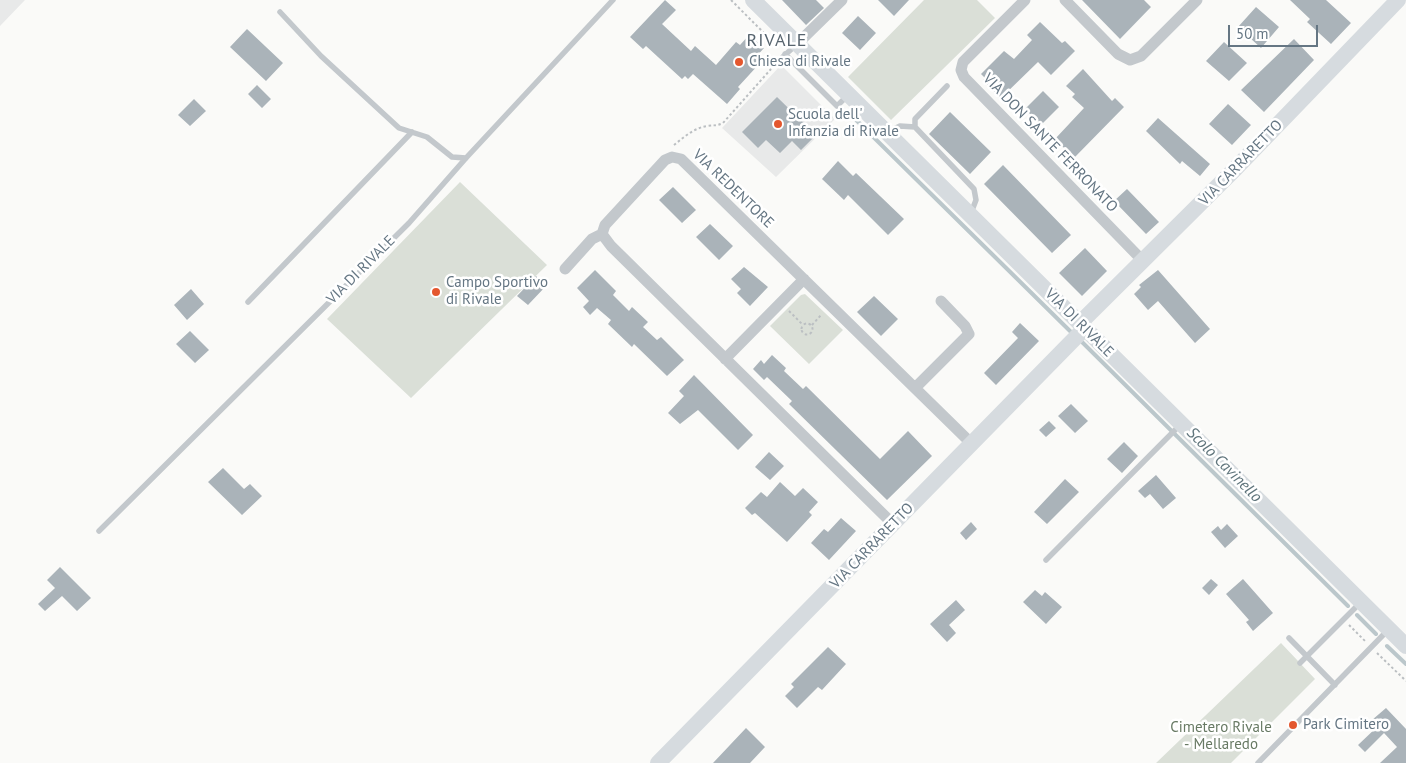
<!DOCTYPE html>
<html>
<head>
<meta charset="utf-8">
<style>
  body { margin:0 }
  #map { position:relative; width:1406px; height:763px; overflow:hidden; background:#fafaf8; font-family:"PT Sans",sans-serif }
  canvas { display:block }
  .scale { position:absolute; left:1228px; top:25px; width:90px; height:22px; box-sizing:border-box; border:2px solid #657683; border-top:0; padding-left:6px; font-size:15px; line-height:18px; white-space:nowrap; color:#657683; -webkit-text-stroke:4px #fff; paint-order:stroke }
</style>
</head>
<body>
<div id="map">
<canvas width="1406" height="763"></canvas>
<div class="scale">50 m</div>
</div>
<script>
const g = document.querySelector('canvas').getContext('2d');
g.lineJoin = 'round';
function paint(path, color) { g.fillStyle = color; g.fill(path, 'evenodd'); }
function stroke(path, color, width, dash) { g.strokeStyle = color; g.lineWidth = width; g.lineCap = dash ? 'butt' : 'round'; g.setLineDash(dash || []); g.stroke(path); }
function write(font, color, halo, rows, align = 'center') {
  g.font = font + ' "PT Sans",sans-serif'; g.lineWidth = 5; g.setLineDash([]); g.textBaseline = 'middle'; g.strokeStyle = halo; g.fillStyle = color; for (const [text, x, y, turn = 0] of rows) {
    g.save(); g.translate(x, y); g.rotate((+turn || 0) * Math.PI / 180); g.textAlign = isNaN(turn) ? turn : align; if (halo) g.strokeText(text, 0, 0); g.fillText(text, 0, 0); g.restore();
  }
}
const built = new Path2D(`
  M0,0H25L0,26Z
  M781,65L835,119L776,177L722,128Z`);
const green = new Path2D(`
  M924,0H977L995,18L891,120L848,77Z
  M460,182L547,265L411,398L327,319Z
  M805,294L843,330L809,364L770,326L801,295Z
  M1281,643L1315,679L1231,763H1156Z`);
const stream = new Path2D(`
  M848,112L1072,333
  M1082,342L1348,606
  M1357,615L1376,634
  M1387,646L1406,664`);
const building = new Path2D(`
  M665,0L676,10L662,24L691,51L695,46L716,65L736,42L740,45L749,35L764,48L755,58L760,63L738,87L740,89L727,104L693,74L688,79L685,76L682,79L646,46L643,49L630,37Z
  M782,0H816L824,8L806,25Z
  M878,0H909L894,16Z
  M1082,0H1144L1151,7L1120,39Z
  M1290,0H1326L1351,23L1331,44L1307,22L1310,19Z
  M1256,7L1279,27L1261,48L1238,27Z
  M858,16L876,33L860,50L842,33Z
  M1040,22L1062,43L1065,41L1075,51L1051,75L1038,62L1001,98L983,80L985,78L981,74L1004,51L1014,59L1032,40L1027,35Z
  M247,29L283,63L266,81L230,47Z
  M1294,39L1314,60L1264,112L1241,90Z
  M1224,42L1247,63L1229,81L1206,61Z
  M1083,69L1112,101L1115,98L1124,107L1074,158L1055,139L1084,108L1072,97L1075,94L1066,86Z
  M257,85L271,99L262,108L248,94Z
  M1043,91L1059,107L1041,125L1025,109Z
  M777,97L816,135L801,150L792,141L780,153L766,140L758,148L742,132Z
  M194,99L206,111L190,126L178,115Z
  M1228,104L1251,125L1232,145L1209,124Z
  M950,112L991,152L970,174L929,134Z
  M1158,118L1210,164L1200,176L1182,161L1180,164L1146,131Z
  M838,161L853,176L856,173L904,219L888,235L848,195L844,200L822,179Z
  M1003,165L1071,235L1052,253L984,184Z
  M673,187L696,210L682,223L659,200Z
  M1127,189L1159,222L1146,234L1114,201Z
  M710,224L733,246L719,260L696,237Z
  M1085,248L1107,271L1082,296L1059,273Z
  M744,267L768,287L750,306L737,293L741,289L731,279Z
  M595,270L616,291L613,295L629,311L632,307L648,322L643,327L657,340L661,337L684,360L667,376L634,344L632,347L608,324L611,320L597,308L590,315L583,307L589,301L577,288Z
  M1158,270L1210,329L1195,343L1158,301L1148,310L1134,294L1141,287L1139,285Z
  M536,276L546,286L528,305L517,296Z
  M191,289L204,304L187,320L174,305Z
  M874,296L898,319L881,336L857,312Z
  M1020,323L1039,341L996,385L984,373L1018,338L1012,332Z
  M190,331L209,350L195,363L176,344Z
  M772,355L786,368L784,371L803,389L806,386L880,459L908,431L932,456L887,500L789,404L792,401L767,377L764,380L753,369L761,360L764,364Z
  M694,375L753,435L738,450L698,410L680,424L668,413L684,396L679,391Z
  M1071,404L1088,421L1075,433L1058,416Z
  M1049,421L1056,428L1046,437L1039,430Z
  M1124,442L1138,456L1122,473L1107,459Z
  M769,452L784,466L770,480L755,467Z
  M223,468L244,489L250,484L262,496L242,515L208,482Z
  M1156,475L1176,498L1163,509L1150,494L1145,498L1138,491Z
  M1065,479L1079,492L1047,524L1034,512Z
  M780,482L795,496L803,488L818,502L809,512L812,515L787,542L755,513L752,515L745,508L761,492L767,497Z
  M841,518L856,531L829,560L811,543L824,529L828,532Z
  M971,522L977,529L966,540L960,533Z
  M1227,524L1238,536L1225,548L1211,532L1218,526L1221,530Z
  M60,567L91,598L77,611L62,596L45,611L38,604L55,588L47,580Z
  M1211,579L1218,585L1209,595L1202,588Z
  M1243,579L1273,613L1253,631L1246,622L1249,620L1226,594Z
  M1035,590L1042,596L1045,592L1062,607L1046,624L1023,602Z
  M956,600L965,610L949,625L956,633L947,642L930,624Z
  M828,647L846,664L822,690L818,687L797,708L785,696L794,687L791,684Z
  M1386,708L1406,729V763H1380L1397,747L1384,733L1365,752L1358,745L1378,726L1372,720Z
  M746,728L765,747L750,763H713Z`);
const path = new Path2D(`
  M731,0L778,47
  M674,145C684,137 694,128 707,126C713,125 717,126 723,123L771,69
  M789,311L803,325
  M801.5 329a5.5 5.5 0 1 1 11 0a5.5 5.5 0 1 1-11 0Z
  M812,325L822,314
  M1349,625L1365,641
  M1377,653L1406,681`);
const lane = new Path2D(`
  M280,12L321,56L399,128L427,137L452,157L466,158
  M785,54L837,106L848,95
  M776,63L796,45
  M915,127V119L947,86
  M896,128L900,126L915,127L974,189L976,200L971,213
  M248,302L412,132
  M99,531L409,223L466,158L613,0
  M1046,560L1180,425
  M1289,638L1335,685
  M1300,663L1359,604
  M1258,763L1387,631`);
const street = new Path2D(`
  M1025,0L963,62L961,70L964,77L1143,261
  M1065,0L1118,54L1130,60L1141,56L1197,0
  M796,45L842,0
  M602,234L611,246L893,524
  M565,269L592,239L602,234L605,225L665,160L672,157L681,159L972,444
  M725,359L804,279
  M915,388L969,334L965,326L941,301`);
const secondary = new Path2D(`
  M753,0L1406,646
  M1080,323L1235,169L1398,0
  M658,763L1085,328`);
const markers = [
  [739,62,5,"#e4572e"],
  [778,124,5,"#e4572e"],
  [436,292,5,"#e4572e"],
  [1293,725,5,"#e4572e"]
];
const poiNames = [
  ["Chiesa di Rivale",749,62],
  ["Scuola dell'",788,115],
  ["Infanzia di Rivale",788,132],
  ["Campo Sportivo",446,283],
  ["di Rivale",446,300],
  ["Park Cimitero",1303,725]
];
const streetNames = [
  ["VIA DON SANTE FERRONATO",1050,143,46],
  ["VIA CARRARETTO",1241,163,-46],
  ["VIA REDENTORE",733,189,44],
  ["VIA DI RIVALE",361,270,-45],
  ["VIA DI RIVALE",1079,323,45],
  ["VIA CARRARETTO",872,546,-46]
];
const parkNames = [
  ["Cimetero Rivale",1221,728],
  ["- Mellaredo",1221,745]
];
const waterNames = [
  ["Scolo Cavinello",1224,465,45]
];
const quarterNames = [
  ["RIVALE",777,41]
];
paint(built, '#e8e9e9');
paint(green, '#dadfd7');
stroke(stream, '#bbc7cb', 4);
paint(building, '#aab3b9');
stroke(path, '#bbbfc2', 2, [2.5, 2.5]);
stroke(lane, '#c3c8cc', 5.5);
stroke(street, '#c3c8cc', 11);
stroke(secondary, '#d6dbdf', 16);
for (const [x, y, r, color] of markers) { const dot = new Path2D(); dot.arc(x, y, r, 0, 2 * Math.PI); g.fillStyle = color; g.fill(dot); stroke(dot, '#fff', 2); }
write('15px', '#657683', '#fff', poiNames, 'left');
write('15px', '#657683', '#fff', streetNames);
write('15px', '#687a64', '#fff', parkNames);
write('italic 16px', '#60757c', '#fff', waterNames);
g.letterSpacing = '1px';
write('18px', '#57646e', '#fff', quarterNames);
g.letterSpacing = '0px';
</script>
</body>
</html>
